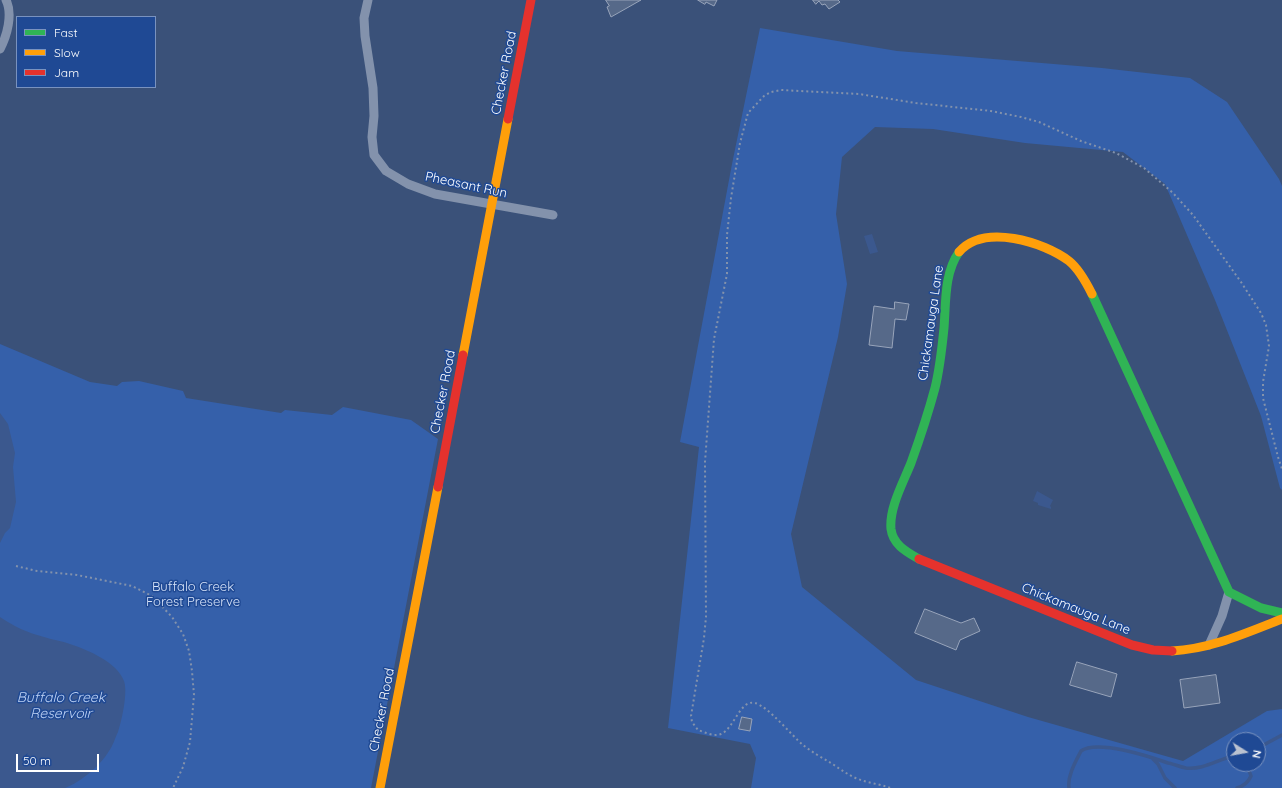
<!DOCTYPE html>
<html>
<head>
<meta charset="utf-8">
<style>
  body { margin:0 }
  #map { position:relative; width:1282px; height:788px; overflow:hidden; background:#3a5179; font-family:Quicksand,sans-serif }
  canvas { display:block }
  .legend { position:absolute; left:16px; top:16px; width:140px; height:72px; box-sizing:border-box; background:#1f4994; border:1px solid #7992bf; margin:0; padding:5px 7px; list-style:none; font-size:12px; color:#fff }
  .legend li { display:flex; align-items:center; gap:8px; height:20px }
  .legend b { width:20px; border:1px solid #7992bf }
  .north { position:absolute; left:1226px; top:732px; width:40px; height:40px; box-sizing:border-box; background:#1f4994; border:1px solid #7992bf; border-radius:50%; rotate:101deg; font-size:11px; font-weight:700; line-height:16px; text-align:center; color:#fff }
  .north::after { content:''; display:block; margin:auto; width:14px; height:18px; background:#bac2d0; clip-path:polygon(50% 0,100% 100%,50% 72%,0 100%) }
  .scale { position:absolute; left:16px; top:754px; width:83px; height:18px; box-sizing:border-box; border:2px solid #fff; border-top:0; padding-left:5px; font-size:12px; line-height:14px; white-space:nowrap; color:#fff; -webkit-text-stroke:3px #1f4994; paint-order:stroke }
</style>
</head>
<body>
<div id="map">
<canvas width="1282" height="788"></canvas>
<ul class="legend">
<li><b style="height:5px;background:#30b455"></b>Fast</li>
<li><b style="height:5px;background:#ff9f0a"></b>Slow</li>
<li><b style="height:5px;background:#e5322d"></b>Jam</li>
</ul>
<div class="north">N</div>
<div class="scale">50 m</div>
</div>
<script>
const g = document.querySelector('canvas').getContext('2d');
g.lineJoin = 'round';
function paint(path, color) { g.fillStyle = color; g.fill(path, 'evenodd'); }
function stroke(path, color, width, dash) { g.strokeStyle = color; g.lineWidth = width; g.lineCap = dash ? 'butt' : 'round'; g.setLineDash(dash || []); g.stroke(path); }
function write(font, color, halo, rows, align = 'center') {
  g.font = font + ' Quicksand,sans-serif'; g.lineWidth = 3; g.setLineDash([]); g.textBaseline = 'middle'; g.strokeStyle = halo; g.fillStyle = color; for (const [text, x, y, turn = 0] of rows) {
    g.save(); g.translate(x, y); g.rotate((+turn || 0) * Math.PI / 180); g.textAlign = isNaN(turn) ? turn : align; if (halo) g.strokeText(text, 0, 0); g.fillText(text, 0, 0); g.restore();
  }
}
const green = new Path2D(`
  M760,28L897,51L1102,68L1190,78L1227,102L1279,179L1282,186V490L1280,488L1261,416L1215,300L1165,184L1123,152L1025,143L933,129L875,127L842,157L836,214L847,284L838,337L791,534L802,587L916,680L1028,717L1183,761L1267,711L1282,709V788H751L756,758L750,744L668,728L699,447L680,442L732,164ZM1234,740H1258V764H1234Z
  M0,344L90,382L117,386L122,382L139,381L183,391L186,398L281,413L285,410L332,415L343,407L411,420L438,439L371,788H0Z`);
const water = new Path2D(`
  M872,234L878,252L870,254L864,236Z
  M0,413L8,424L15,453L13,467L16,502L10,528L5,533L0,543Z
  M1037,491L1053,500L1050,506L1051,507V509L1038,505V503L1033,501Z
  M0,617C13,626 28,633 44,637C53,640 62,641 70,644C88,650 117,662 124,681C128,692 122,720 118,732C115,738 113,746 109,751C100,766 81,782 65,788H0Z`);
const stream = new Path2D(`
  M1258,748L1282,735
  M1153,759L1158,764L1165,778L1175,788
  M1069,788C1067,776 1076,761 1081,751C1097,739 1151,757 1168,763C1174,764 1180,767 1186,768C1204,770 1218,759 1234,756
  M1237,788C1244,786 1248,783 1251,776L1248,768V764`);
const building = new Path2D(`
  M606,0H641L611,17L607,7L609,6Z
  M698,0H717L714,6L706,2L705,4Z
  M813,0H838L840,2L829,9L825,4L822,5L819,1L816,4Z
  M895,302L909,304L906,320L895,319L892,348L869,345L874,306L894,309Z
  M925,609L961,623L974,618L980,631L960,640L956,650L915,633Z
  M1077,662L1117,674L1111,697L1070,685Z
  M1216,675L1220,703L1184,708L1180,680Z
  M742,717L752,719L750,731L739,729Z`);
const path = new Path2D(`
  M16,566L37,571L77,575L132,586L152,596L172,617L183,634L189,651L192,671L194,695L190,742L183,767L173,788
  M890,788C880,784 868,783 858,779C848,775 840,769 831,763C822,758 812,752 803,745C791,735 769,707 755,703C740,699 734,729 721,734C714,737 704,732 698,730L692,722L691,716L704,638L706,617L705,462L714,339L727,274V235L731,198L740,143L748,113L764,96L771,92L781,90L859,94L916,103L991,111L1021,117L1039,122L1081,141L1116,153L1144,168L1173,193L1193,215L1241,282L1261,313L1266,325L1269,346L1263,382V398L1278,457L1282,469`);
const street = new Path2D(`
  M368,0L364,18L365,36L373,88L374,116L372,137L374,155L386,171L408,184L435,194L553,215
  M0,49C7,36 13,14 6,0
  M1209,645L1222,616L1229,592`);
const fast = new Path2D(`
  M1092,294L1229,592L1261,608L1282,613
  M919,559C907,552 893,545 891,529C889,508 903,483 911,463C920,438 928,414 935,388C940,368 942,348 944,328C946,303 944,273 959,252`);
const slow = new Path2D(`
  M959,252C984,223 1044,242 1069,261C1079,269 1086,282 1092,294
  M463,355L508,119
  M1172,651C1211,649 1246,633 1282,619
  M380,788L438,487`);
const jam = new Path2D(`
  M508,119L531,0
  M438,487L463,355
  M919,559L1132,645L1153,650L1172,651`);
const streetNames = [
  ["Checker Road",504,73,-79],
  ["Pheasant Run",466,185,12],
  ["Chickamauga Lane",931,323,-82],
  ["Checker Road",443,392,-79],
  ["Chickamauga Lane",1076,609,22],
  ["Checker Road",382,710,-79]
];
const parkNames = [
  ["Buffalo Creek",193,587],
  ["Forest Preserve",193,602]
];
const waterNames = [
  ["Buffalo Creek",61,698],
  ["Reservoir",61,714]
];
paint(green, '#3560aa');
paint(water, '#3b588e');
stroke(stream, '#3b588e', 3.5);
paint(building, '#566989');
stroke(building, '#98a4ba', 1);
stroke(path, '#8392ac', 2, [2, 3]);
stroke(street, '#8392ac', 9);
stroke(fast, '#30b455', 9);
stroke(slow, '#ff9f0a', 9);
stroke(jam, '#e5322d', 9);
write('13px', '#fff', '#1f4994', streetNames);
write('13px', '#d9e5fa', '#1f4994', parkNames);
write('italic 14px', '#bfd3f5', '#1f4994', waterNames);
</script>
</body>
</html>
